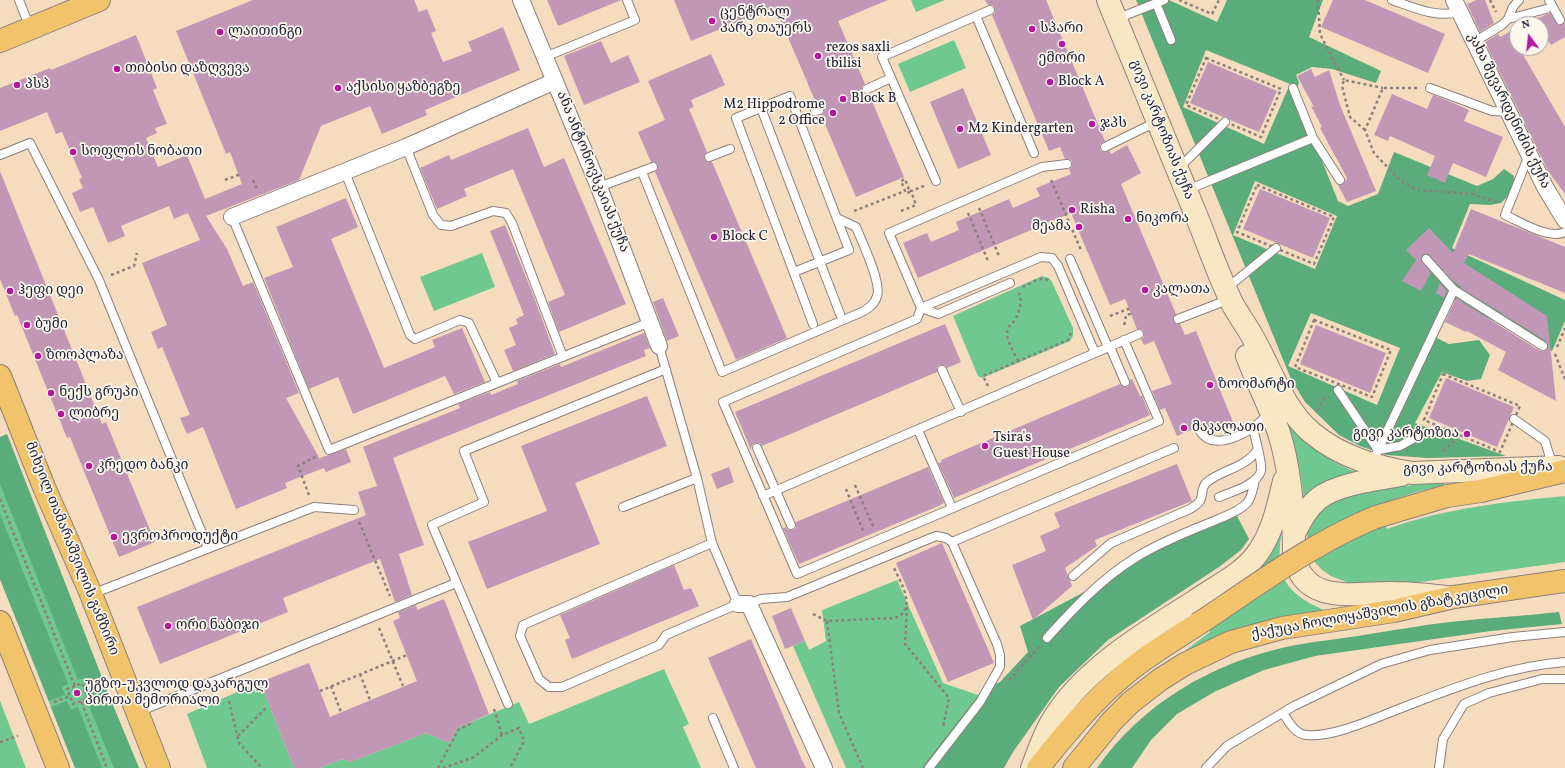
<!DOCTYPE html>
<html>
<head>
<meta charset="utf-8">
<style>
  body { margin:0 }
  #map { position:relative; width:1565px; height:768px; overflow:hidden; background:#f5dcbf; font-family:Vollkorn,serif }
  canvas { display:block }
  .north { position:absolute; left:1509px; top:16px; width:40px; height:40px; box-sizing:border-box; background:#fbf7ec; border:1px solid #a4a2a5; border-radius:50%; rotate:345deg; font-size:11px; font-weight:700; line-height:16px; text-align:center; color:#22223b }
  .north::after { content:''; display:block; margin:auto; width:14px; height:18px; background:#b5179e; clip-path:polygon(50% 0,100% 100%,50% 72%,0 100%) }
</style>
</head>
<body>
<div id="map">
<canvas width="1565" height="768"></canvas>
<div class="north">N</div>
</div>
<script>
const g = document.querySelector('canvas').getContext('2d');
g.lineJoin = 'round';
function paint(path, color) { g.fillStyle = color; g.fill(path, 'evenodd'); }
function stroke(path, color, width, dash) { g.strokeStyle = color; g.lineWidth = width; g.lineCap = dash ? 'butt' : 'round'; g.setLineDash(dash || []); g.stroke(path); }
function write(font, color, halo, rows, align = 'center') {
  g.font = font + ' Vollkorn,"Noto Serif Georgian",serif'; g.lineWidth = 3.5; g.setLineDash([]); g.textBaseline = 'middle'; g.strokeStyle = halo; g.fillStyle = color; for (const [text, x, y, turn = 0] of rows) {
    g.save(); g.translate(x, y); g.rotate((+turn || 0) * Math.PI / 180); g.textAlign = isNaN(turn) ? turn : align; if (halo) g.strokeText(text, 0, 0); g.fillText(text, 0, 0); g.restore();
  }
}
const green = new Path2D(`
  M911,0H945L916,12Z
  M954,40L966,68L910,92L898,64Z
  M482,253L495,287L434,311L420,277Z
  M1042,276L1049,278L1052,282L1073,328V336L1070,341L982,378L978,376L953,316Z
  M1285,417C1311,449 1325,460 1363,475L1304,502C1302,472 1295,445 1285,417Z
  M0,437L139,768H75L0,579Z
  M1444,482V485L1416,492L1377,505L1387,529C1446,508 1503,502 1565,496V562L1406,584L1354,585L1331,576L1322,570L1313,560L1308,547L1307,534L1310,524L1326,502L1373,489Z
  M1283,522C1275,571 1278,590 1326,611L1244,627L1225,634L1174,659L1210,632L1195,611Z
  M897,580L943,683L978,695L921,768H846L793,646L805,641L809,650L826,641L822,610Z
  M664,669L689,724L683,727L701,768H320L342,759L350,762L426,733L449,743L457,728L519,702L529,724Z
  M260,682L294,768H207L187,714Z
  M0,701L26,768H0Z`);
const forest = new Path2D(`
  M1136,0H1169L1217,22L1227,0H1323L1309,37L1381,71L1376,83L1332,69L1312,67L1296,75L1299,83L1295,93L1338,201L1348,206L1378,194L1394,152L1477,186L1493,179L1504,169L1514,176L1513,191L1501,203L1490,205L1470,204L1452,248L1565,300V321L1552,351L1472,310L1453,299L1435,337L1449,344L1479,340L1490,355L1481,379L1467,381L1442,372L1415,423L1506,456L1427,458L1386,455L1360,446L1339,435L1305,402L1291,379ZM1206,50L1290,84L1264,144L1183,107ZM1255,181L1337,216L1315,269L1233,235ZM1311,313L1400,348L1377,405L1288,366Z
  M7,434L103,680L88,686L84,678L78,680L0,484V437Z
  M1235,512L1249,539L1241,550L1219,567L1108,640L1059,687L1013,752L1004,768H921L978,695L989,687L1000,682L1028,652L1020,626L1118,574L1159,548Z
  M0,514L68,684L62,687L65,695L49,701L0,579Z
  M1559,612L1562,624L1491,631L1315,656L1264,670L1214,692L1177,714L1151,740L1132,768H1097C1142,704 1210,664 1286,647C1313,641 1342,639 1370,634C1396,630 1423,625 1450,622C1486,618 1523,616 1559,612Z
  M105,686L139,768H114L88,703L94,701L91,692Z
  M67,701L71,710L78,707L102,768H75L51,707Z`);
const building = new Path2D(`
  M253,0H414L419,12L427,9L436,31L431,33L443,62L472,51L468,42L503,27L520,70L425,110L427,115L382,134L370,106L321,126L299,180L206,216L227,249L243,286L253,282L299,393L286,398L321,461L320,458L346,449L351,462L326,472L324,468L285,483L287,488L236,509L203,427L187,434L180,418L190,415L162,347L158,349L151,332L167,325L142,263L200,240L188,213L174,219L169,206L121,226L125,236L108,243L93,207L80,212L72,193L83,188L79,179L82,178L62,132L56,134L47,112L0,131V88L50,68L51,70L136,35L157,88L153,90L167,124L155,128L157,133L146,138L158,167L187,155L205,199L242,184L230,152L226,154L176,31Z
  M547,0H621L558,26Z
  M674,0H888L838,21L865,84L862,86V91L864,94H869L904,177L856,197L821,115L824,112V108L821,105H817L775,7L691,41Z
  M985,0H1046L1105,141L1100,144V150L1104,152L1110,151L1111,154L1127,145L1141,173L1121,184L1176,314L1173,318V321L1177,324H1180L1185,335L1196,331L1233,422L1208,432L1202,426H1198L1195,431L1191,430L1177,436L1165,408L1160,410L1152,391L1172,384L1154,341L1144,345L1141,339L1144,337V332L1142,329H1137L1125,299L1110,305L1071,213L918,278L903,243L927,233L931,242L959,230L956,222L1009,199L1013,208L1040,196L1036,188L1071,174L1069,169L1072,166V161L1069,159H1065L1060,147L1049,151L992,15L995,13V8L993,5H988Z
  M1333,0H1365L1445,34L1428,73L1321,27Z
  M1477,0H1485L1494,23L1480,32L1467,4Z
  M1550,13L1558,25H1562L1565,22V37L1551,45L1546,38L1541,41V24H1525Z
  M1517,28V48H1530L1522,53L1565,127V194L1548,171L1485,42L1498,34L1500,37Z
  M601,41L611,63L628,55L640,82L584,105L564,56Z
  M711,54L725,85L691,100L694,107L689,109L707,152L704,156V159L708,162H712L787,338L736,360L655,172L658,168V165L654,162H651L638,132L665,120L648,81Z
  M1208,62L1277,91L1259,132L1230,120L1227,117H1223L1190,103Z
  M1311,69L1315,77L1329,70L1340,105L1376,191L1347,202L1338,185L1343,184L1347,178L1320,128L1322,127L1311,106L1314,107L1297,76Z
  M963,88L991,155L958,169L930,102Z
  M1392,94L1427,109L1433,95L1444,99L1469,110L1464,121L1503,137L1486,177L1453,163L1445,183L1427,175L1435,156L1390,136L1388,141L1374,135Z
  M528,128L544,167L564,158L626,304L559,332L548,302L565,295L513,169L464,189L467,196L437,209L420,168L449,155L451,160Z
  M0,171L102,424L106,422L155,542L119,557L70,437L67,438L17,315L15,316L0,279Z
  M1260,189L1330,218L1313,258L1243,229Z
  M346,198L358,227L331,239L384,368L435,347L432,340L462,328L485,382L454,394L445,376L353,414L338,377L309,389L264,278L293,267L276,227Z
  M1471,209L1565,247V293L1469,254L1464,263L1547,316L1556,401L1498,370L1506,352L1467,331L1466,332L1445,322L1456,298L1540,351H1543L1547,349L1548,346L1546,341L1461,288L1462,287L1454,282L1428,254L1423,255L1421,260L1431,273L1421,291L1402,281L1416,260L1406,250L1429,228L1453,253Z
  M505,225L532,292L555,354L513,371L504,350L516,345L509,328L518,324L516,319L524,315L490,231Z
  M1440,283L1447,291L1444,298L1436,293Z
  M663,298L679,336L667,341L653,302Z
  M945,324L961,362L947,368L945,365H940L937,367V372L762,446L760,443H755L752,445L751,450L735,412Z
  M1316,325L1386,353L1370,393L1300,364Z
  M644,333L650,348L644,350L646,356L393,458L424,545L399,554L412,595L395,602L380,559L283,598L288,612L160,664L137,607L366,515L358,492L377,486L363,447L460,408L458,404L490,392L491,395L518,384L517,381L560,364L561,367Z
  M1446,378L1514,407L1497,447L1429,418Z
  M1132,379L1140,396H1142L1150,415L954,498L938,463L942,462L941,460L1120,384L1124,387H1128L1130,383V380Z
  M647,396L667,446L575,483L600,544L487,589L468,542L547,511L521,446Z
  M1177,464L1192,501L1095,540L1097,546L1065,568L1072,586L1033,620L1012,565L1046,551L1040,536L1060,527L1054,513Z
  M729,467L734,482L717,489L711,474Z
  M928,467L944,503L941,504V505L799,564L783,528L786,527L788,530H793L796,528V522Z
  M942,543L994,663L948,682L896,563Z
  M674,565L684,590L691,588L699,606L572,659L565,640L570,638L560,615Z
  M444,599L489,714L457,728L449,743L426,733L350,762L342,759L320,768H294L260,682L309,663L330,717L417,681L393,621L400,618L398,612L416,605L417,610Z
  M791,608L805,641L785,649L772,616Z
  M751,639L801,758L806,768H756L708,658Z`);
const path = new Path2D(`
  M1179,0L1212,14L1219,0
  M1318,0L1320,34L1344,80
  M1490,0L1496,12
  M1206,58L1281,89L1261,137L1186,105Z
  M1417,88H1383L1365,130L1374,153L1401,181L1418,190L1472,194L1497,202
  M1365,130L1350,117L1342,86L1344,80L1383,88
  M225,180L241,174
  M253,180L257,189
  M1051,180L1081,250
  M1257,185L1334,217L1314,264L1237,232Z
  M979,208L999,256
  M854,211L905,191L901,181L905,179L910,192L906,193
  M901,211L916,205L911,191L924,186
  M968,213L988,261
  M111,275L134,266L137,253
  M1023,287C1031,283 1042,275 1049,281
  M1110,316L1128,309L1130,314L1126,315L1124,326
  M1314,320L1391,350L1372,397L1295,367Z
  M1557,347L1565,328
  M1555,354L1565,379
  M1018,361C1014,353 1008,343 1007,334C1007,325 1013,324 1016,318C1020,310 1022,301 1019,293
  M1443,374L1520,406L1500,452L1424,420Z
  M988,386L983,376L1068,340L1071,333
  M1317,411L1326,395
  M1443,451L1461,435
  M855,485L874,528
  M846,489L864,533
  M309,495L298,466L317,456
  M0,499L75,686L82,683L88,698L81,701L107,768
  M359,522L390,596
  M907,607L905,644L949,698L943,727
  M813,614L827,621L894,618C919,611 900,581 893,566
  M827,621L839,713L863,768
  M379,628L403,686
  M360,674L370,700
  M1009,680L1039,647
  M75,686L67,689L73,704L81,701
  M331,686L341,712
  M85,690L104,683
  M320,691L407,655
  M229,701L239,743L262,768
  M54,702L70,696
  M494,709L502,735
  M238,736L266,708
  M0,742L18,736
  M438,768L458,730L470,724L469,723
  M443,768L474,757L502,735L519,728L524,741L510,768`);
const service = new Path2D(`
  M19,0L30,28
  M1392,0C1415,8 1436,18 1460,12
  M1549,0L1560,20
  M1156,3L1171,40
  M976,16L1034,153
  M1116,19L1164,0
  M1508,19L1513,7L1519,0
  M1474,42L1502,25L1508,19L1546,9
  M545,57L635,20L627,0
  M1293,88L1313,138
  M1430,88L1492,111L1509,112
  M867,89L891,78
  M761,108L840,314
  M815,111L819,110
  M406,147L433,215L441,225L451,226L493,211L506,213L512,223L563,357
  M1105,147L1156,122
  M0,155L30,143L99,280L208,548
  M1529,155L1505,215C1521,222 1549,240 1565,232
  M709,157L730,149
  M1067,164L1042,167L889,233L921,308L917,319L723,402L797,574L1159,421L1124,340
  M1179,168L1225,122
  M345,172L410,335L415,339L460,320L469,323L497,383
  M642,172L722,372L862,312C869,308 875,304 877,296C882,283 862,242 856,227L837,218
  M936,181L882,57L990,10
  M599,187L653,167
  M1187,190L1313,138L1340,180
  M232,217L329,450L650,322
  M1070,259L1108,347
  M1426,259L1454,290L1543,346
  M794,272L849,250L790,96L736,118L813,324
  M1227,288L1276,248
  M921,308L1041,257L1052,258L1058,266L1095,353
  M921,308L938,314L1010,283
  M1178,319L1230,299
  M659,346L697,478L712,543
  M1110,347L1125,382
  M942,370L961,412
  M1338,390L1378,450L1400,446L1422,434
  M1514,419L1545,441L1553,467
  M918,430L952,508
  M1200,431C1212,450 1238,437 1253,428
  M757,448L791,525
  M1372,463L1454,290
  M763,496L1139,334
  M1219,497C1231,492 1257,485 1261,471C1262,464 1259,455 1258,449
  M623,507L697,478
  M712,543L738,604L666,635L659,645L562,687H549L539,679L520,636L523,625Z
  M1073,576L1111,543L1190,509C1193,507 1198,504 1200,501C1203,496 1201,488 1206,483C1222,469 1245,469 1258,449L1253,428L1269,414
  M92,594L314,507L354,510
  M749,604L761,599L787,597L936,536L946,538L952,542L1174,448
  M1047,638C1073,609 1101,579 1135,558C1157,544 1184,533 1209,523C1220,518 1239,512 1247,503C1252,497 1253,488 1255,480
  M508,704L432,525L484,502L464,451L666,369
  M138,712L456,583
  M1283,713C1288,721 1295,734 1306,735C1334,738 1377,717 1404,707C1456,687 1509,666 1565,662
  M713,718L734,768
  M929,768L980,702L1000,667V655L997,644L952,542
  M1206,768L1227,746L1294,706L1381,664L1430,650L1513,637L1565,632
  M1439,768L1443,739L1464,704L1489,693L1542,679H1565`);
const minor = new Path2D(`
  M521,0L599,187L659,346
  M1454,0L1545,187L1565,220
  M232,217L406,147L555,81
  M738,604H749L824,768`);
const secondary = new Path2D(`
  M1108,0C1136,70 1165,140 1194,210C1207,241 1218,275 1233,305C1241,319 1251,332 1258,347C1274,377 1285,410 1312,433C1341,457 1376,467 1412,473L1559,467
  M1247,356C1257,382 1270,407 1279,433C1291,472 1294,514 1294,555C1303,607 1357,592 1394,593C1412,593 1429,595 1447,597
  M1294,534C1300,521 1307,508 1318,499C1336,484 1378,479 1401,475
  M1032,768C1038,753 1043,737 1051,723C1081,670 1145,633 1195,601C1215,587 1243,574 1257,554C1273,532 1278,506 1284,481`);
const primary = new Path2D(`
  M0,41L99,0
  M0,376L44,487L91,594L159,768
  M1376,517L1447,496L1481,491L1565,471
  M0,622L58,768
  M1038,768C1066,733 1094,699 1130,670C1151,653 1175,639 1198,624
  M1074,768L1112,721L1131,702L1161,679L1185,664L1231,642L1282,628L1394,611L1454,597L1565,581`);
const primaryBridge = new Path2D(`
  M1198,624C1256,586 1312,543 1376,517`);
const markers = [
  [712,21,4,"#b5179e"],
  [1032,29,4,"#b5179e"],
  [220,32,4,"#b5179e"],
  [1062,44,4,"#b5179e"],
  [818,56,4,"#b5179e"],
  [117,69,4,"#b5179e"],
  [1050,82,4,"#b5179e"],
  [17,85,4,"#b5179e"],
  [338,88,4,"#b5179e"],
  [843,99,4,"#b5179e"],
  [833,113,4,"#b5179e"],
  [1092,124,4,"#b5179e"],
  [960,129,4,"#b5179e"],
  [73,152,4,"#b5179e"],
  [1072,210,4,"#b5179e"],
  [1128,219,4,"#b5179e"],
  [1079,227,4,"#b5179e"],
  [714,237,4,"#b5179e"],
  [1145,290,4,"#b5179e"],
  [10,291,4,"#b5179e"],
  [27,325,4,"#b5179e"],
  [38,356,4,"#b5179e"],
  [1210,385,4,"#b5179e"],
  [51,393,4,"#b5179e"],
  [61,414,4,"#b5179e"],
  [1184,428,4,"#b5179e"],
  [1467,434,4,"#b5179e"],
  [985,446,4,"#b5179e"],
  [89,466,4,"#b5179e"],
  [114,537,4,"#b5179e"],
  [168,626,4,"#b5179e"],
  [77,693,4,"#b5179e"]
];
const poiNames = [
  ["ცენტრალ",720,13],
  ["პარკ თაუერს",720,29],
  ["სპარი",1040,29],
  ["ლაითინგი",228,32],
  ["rezos saxli",826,48],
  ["tbilisi",826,64],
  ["ემორი",1062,59,"center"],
  ["თიბისი დაზღვევა",125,69],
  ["Block A",1058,82],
  ["პსპ",25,85],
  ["აქსისი ყაზბეგზე",346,88],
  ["Block B",851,99],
  ["M2 Hippodrome",825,105,"right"],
  ["2 Office",825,121,"right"],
  ["ჯპს",1100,124],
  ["M2 Kindergarten",968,129],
  ["სოფლის ნობათი",81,152],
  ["Risha",1080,210],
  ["ნიკორა",1136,219],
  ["მეამა",1071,227,"right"],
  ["Block C",722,237],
  ["კალათა",1153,290],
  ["ჰეფი დეი",18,291],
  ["ბუმი",35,325],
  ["ზოოპლაზა",46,356],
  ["ზოომარტი",1218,385],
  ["ნექს გრუპი",59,393],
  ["ლიბრე",69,414],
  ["მაკალათი",1192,428],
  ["გივი კარტოზია",1459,434,"right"],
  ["Tsira's",993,438],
  ["Guest House",993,454],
  ["კრედო ბანკი",97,466],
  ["ევროპროდუქტი",122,537],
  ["ორი ნაბიჯი",176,626],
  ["უგზო-უკვლოდ დაკარგულ",85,685],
  ["პირთა მემორიალი",85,701]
];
const streetNames = [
  ["კახა შევარდენიძის ქუჩა",1508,111,64],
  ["გივი კარტოზიას ქუჩა",1161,130,68],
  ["ანა ანტონოვსკაიას ქუჩა",592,172,68],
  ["გივი კარტოზიას ქუჩა",1478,469,-1],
  ["მიხეილ თამარაშვილის გამზირი",71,549,68],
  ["ქაქუცა ჩოლოყაშვილის გზატკეცილი",1380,613,-10]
];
paint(green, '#6ec88f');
paint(forest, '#5aac7a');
paint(building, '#c098b5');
stroke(service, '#8c7f7d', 10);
stroke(minor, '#8c7f7d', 18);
stroke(secondary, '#8c7f7d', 24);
stroke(primary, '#8c7f7d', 24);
stroke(path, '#8c7f7d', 2.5, [3, 3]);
stroke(service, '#fff', 8);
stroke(minor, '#fff', 16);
stroke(secondary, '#f9e7c3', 22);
stroke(primary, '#f1c36a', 22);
stroke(primaryBridge, '#8c7f7d', 24, []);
stroke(primaryBridge, '#f1c36a', 22);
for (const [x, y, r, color] of markers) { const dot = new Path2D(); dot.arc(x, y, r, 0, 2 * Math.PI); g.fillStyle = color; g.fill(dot); stroke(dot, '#fbf7ec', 1.5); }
write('14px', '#22223b', '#fbf7ec', poiNames, 'left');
write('14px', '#22223b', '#fbf7ec', streetNames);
</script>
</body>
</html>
